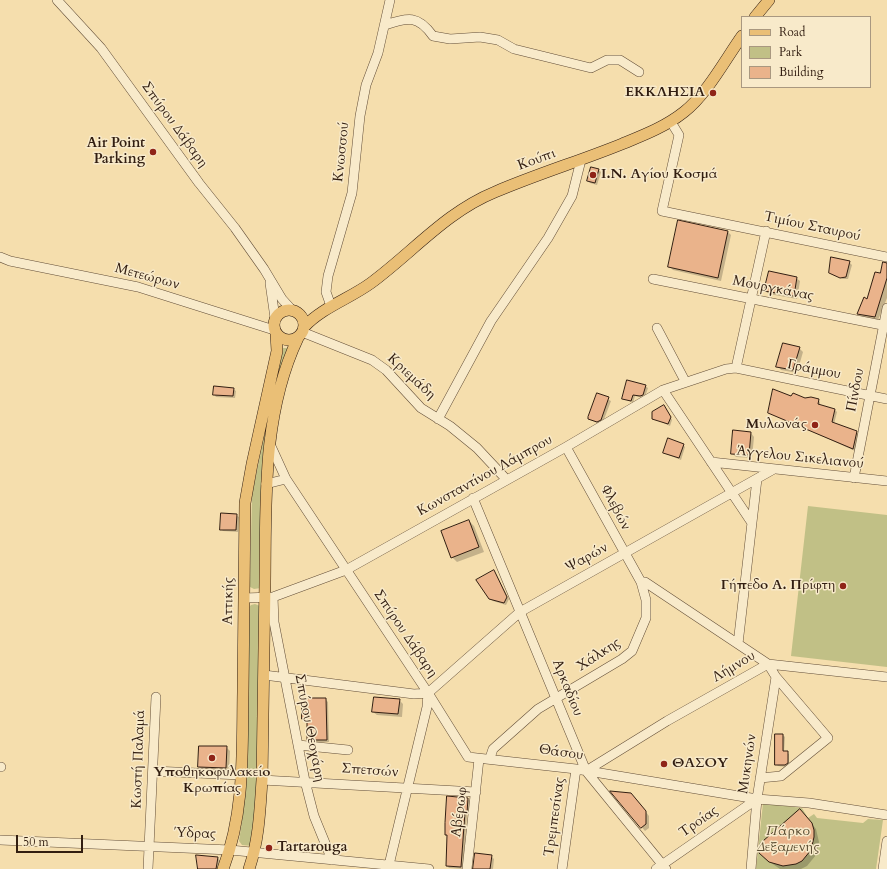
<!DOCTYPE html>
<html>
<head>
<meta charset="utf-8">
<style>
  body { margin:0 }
  #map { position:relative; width:887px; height:869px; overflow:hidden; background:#f5dead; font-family:Cardo,serif }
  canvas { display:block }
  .legend { position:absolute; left:741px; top:16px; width:130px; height:72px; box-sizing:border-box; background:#f8eaca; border:1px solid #a99880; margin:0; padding:5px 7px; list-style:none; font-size:12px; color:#321e11 }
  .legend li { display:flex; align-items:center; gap:8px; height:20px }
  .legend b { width:20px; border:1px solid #a99880 }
  .scale { position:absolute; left:16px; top:835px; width:67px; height:18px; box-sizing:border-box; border:2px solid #321e11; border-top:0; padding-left:5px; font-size:12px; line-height:14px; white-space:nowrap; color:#321e11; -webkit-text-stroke:3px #f8eaca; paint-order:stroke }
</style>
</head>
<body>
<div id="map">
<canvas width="887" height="869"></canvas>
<ul class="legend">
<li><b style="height:5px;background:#eabf76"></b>Road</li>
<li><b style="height:11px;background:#c1c086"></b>Park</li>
<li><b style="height:11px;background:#eab38b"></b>Building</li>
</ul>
<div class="scale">50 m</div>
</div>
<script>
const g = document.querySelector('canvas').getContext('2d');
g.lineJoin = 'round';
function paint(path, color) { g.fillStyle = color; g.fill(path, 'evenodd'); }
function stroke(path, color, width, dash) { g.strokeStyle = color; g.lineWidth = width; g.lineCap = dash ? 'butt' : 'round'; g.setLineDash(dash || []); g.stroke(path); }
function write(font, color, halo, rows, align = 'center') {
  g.font = font + ' Cardo,serif'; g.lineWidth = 3; g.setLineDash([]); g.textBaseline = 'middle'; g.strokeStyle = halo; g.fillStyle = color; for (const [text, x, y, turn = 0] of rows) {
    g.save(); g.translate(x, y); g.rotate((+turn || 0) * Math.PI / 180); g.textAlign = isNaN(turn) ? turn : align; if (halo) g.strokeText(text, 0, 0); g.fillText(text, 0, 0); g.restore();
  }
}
const green = new Path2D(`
  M283,348H289L280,368L270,431L261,588L254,589L250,587V583L252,494Z
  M808,506L887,515V667L791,656Z
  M255,604L260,606V780L252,846L242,845L239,841C252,765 247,686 248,608L251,605Z
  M763,803L802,808L808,818L814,814L817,818L863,823L868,819L883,820L876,869H756Z`);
const shadow = new Path2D(`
  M598,170L601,172L597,185L590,183L588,181Z
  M728,232L731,235L721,281L673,270L669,266Z
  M849,262L852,265L848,279H843L830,272Z
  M887,269V298L878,320L862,317L858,314L868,300L881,275Z
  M796,278L800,281L797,299L769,294L765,291Z
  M799,348L803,352L797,373L781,370L778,366Z
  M645,386L648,388L645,397L643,398L635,396L633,403L623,398Z
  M233,389L236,391L235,398L216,397L214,394Z
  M597,394L611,401L603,422L599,424L589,419Z
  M792,397L818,400L820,402V405L835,410L837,412L834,424L859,434L855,451L769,412Z
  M666,409L672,420L670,426L653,418Z
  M751,433L754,437L752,458L736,457L732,453Z
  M683,445L685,447L681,460L664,453Z
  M236,515L239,517L238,532L223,531L221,529Z
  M469,521L474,526L484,552L457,562L452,557Z
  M494,571L509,599L506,605L493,601L490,599Z
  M325,699L328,702L329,742H311L308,739V721L303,719Z
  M399,700L403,704L402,717L377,715L373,712Z
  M783,735L785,737L784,752L789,754V765L787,767L778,766L776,764Z
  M226,747L230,751L229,771L203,770L199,767Z
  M612,792L635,798L649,816V828L645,831Z
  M448,797L468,799L470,801L469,814H467L463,869L449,868L447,866L448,837L446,835Z
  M800,810L816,829L819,842L816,855L807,866L801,869H780L764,858Z
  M197,856L218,858L221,862L220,869H199Z
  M491,856L494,859L493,869H474Z`);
const building = new Path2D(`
  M591,167L599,169L595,183L587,181Z
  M678,220L728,231L718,278L668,267Z
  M831,257L850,261L846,277L840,278L829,273Z
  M883,262L887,263V278L875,317L857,314L864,297L867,299L875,272L880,273Z
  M769,271L797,277L794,296L764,291Z
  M783,343L800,347L793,370L776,367Z
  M627,380L646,385L643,395L640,396L633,395L631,401L622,399Z
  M214,386L234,388L233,396L213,395Z
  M773,389L791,396L793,393L805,398L811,397L819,399L818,404L835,409L832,422L857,431L853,449L768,413Z
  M597,393L609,397L601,420L597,422L588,419V417Z
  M664,405L671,417L668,424L652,419V412Z
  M733,430L751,432L749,455L731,454Z
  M668,438L684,444L679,458L663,453Z
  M221,513L237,514L236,530H220Z
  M469,520L479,547L451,558L441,531Z
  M494,570L507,597L504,603L489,599L476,580Z
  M374,697L400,699L398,714L372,712Z
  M302,698H326L327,740H307V719H302Z
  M775,734H783V751H788V763L785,765H775Z
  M199,746H227L226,768L198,767Z
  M610,791L631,793L646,811V824L641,828Z
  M447,796L468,798L467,813L465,812L461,867L446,866L447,835H445V823Z
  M800,809L812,823L814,830V837L811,850L802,861L796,864L783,866L769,862L759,853L760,844Z
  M475,853L492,855L490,869H473Z
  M196,855L218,857L216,869H198Z`);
const minor = new Path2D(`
  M57,0L101,48L199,183L235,228L264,269L282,299L292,310
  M385,25C408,17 418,15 433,36L450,39L480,37L498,40L514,49L591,68L607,60H620L639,72
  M671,122L679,135L662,211L887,257
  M0,257L10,261L138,287L274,330
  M653,279L887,326
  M270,283L275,318
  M331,306L326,292L328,276L352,193L360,116L366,85L378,53L390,0
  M657,328L685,381
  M302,332L372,360L386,370L421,408L450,426L477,448L506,479
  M736,368L766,231
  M663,390L752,523
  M438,419L491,321L548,238L572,196L581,160
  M270,444L286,479L428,693L427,707L388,869
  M711,462L887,481
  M854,478L887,308
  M266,484L286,479
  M473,498L586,771L666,869
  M641,582H645L768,664L776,677L757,799L751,869
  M273,597L274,622L305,781L314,816L332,860
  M244,598L273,597L346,570L566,447L663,390L726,369L736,368L887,399
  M738,644L757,479
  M768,664L887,677
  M264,675L414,694L428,693L468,757L576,769L757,799L809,803L887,815
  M428,693L520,612L774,469
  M298,745L348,750
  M490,758L493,749L538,709L622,659L632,651L646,618V600L641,582L566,447
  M0,767H1
  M153,771L241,775
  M586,771L667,721L768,664
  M760,778L781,776L828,738L776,677
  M262,780L476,792
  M0,840L230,850L429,869
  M148,869L156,697
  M467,869L479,759
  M562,869L576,769
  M656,869L757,799
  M883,869L887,841`);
const major = new Path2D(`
  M755,17L769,0
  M274 325a15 15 0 1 1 30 0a15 15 0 1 1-30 0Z
  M304,327C323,307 349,299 371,283C413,252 446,212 495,192C537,174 580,161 622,144C644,135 665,127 684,112C707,94 725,60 742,36
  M223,869C245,812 242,752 243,692C244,629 244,566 245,503L252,464L277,351L276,334
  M249,869C259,840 260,810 262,780C263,714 264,648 265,582C266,500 262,414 298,338`);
const markers = [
  [713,93,4,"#8f2418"],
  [153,152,4,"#8f2418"],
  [593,175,4,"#8f2418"],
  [815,425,4,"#8f2418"],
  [843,586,4,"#8f2418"],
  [212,758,4,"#8f2418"],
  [664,764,4,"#8f2418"],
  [269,848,4,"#8f2418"]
];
const poiNames = [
  ["ΕΚΚΛΗΣΙΑ",705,93],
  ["Air Point",145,144],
  ["Parking",145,160],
  ["Ι.Ν. Αγίου Κοσμά",601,175,"left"],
  ["Μυλωνάς",807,425],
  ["Γήπεδο Α. Πρίφτη",835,586],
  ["ΘΑΣΟΥ",672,764,"left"],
  ["Υποθηκοφυλακείο",212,773,"center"],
  ["Κρωπίας",212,789,"center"],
  ["Tartarouga",277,848,"left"]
];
const streetNames = [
  ["Σπύρου Δάβαρη",174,125,54],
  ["Κνωσσού",342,152,-84],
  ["Κούπι",537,160,-20],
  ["Τιμίου Σταυρού",812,227,12],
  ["Μετεώρων",147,277,15],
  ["Μουργκάνας",773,289,11],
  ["Γράμμου",814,370,11],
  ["Κριεμάδη",411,377,43],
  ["Πίνδου",856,390,-79],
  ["Άγγελου Σικελιανού",800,458,6],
  ["Κωνσταντίνου Λάμπρου",485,476,-29],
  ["Φλεβών",615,508,62],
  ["Ψαρών",587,558,-29],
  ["Αττικής",229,601,-89],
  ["Σπύρου Δάβαρη",405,634,56],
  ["Χάλκης",599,655,-33],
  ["Λήμνου",734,667,-31],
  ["Αρκαδίου",567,688,68],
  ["Σπύρου Θεοχάρη",309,728,79],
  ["Θάσου",561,753,8],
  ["Κωστή Παλαμά",139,759,-88],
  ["Μυκηνών",748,764,-82],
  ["Σπετσών",370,771,4],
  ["Αβέρωφ",460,812,-83],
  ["Τρεμπεσίνας",555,817,-82],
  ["Τροίας",699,822,-35],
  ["Ύδρας",195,834,2]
];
const parkNames = [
  ["Πάρκο",788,832],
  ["Δεξαμενής",788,848]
];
paint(green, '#c1c086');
paint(shadow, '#0003');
paint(building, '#eab38b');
stroke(building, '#321e11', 1);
stroke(minor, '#634e38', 10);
stroke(major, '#321e11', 12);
stroke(minor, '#f8eaca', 9);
stroke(major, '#eabf76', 11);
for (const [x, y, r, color] of markers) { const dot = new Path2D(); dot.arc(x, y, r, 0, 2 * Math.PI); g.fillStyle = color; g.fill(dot); stroke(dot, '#f8eaca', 1.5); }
write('bold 14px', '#321e11', '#f8eaca', poiNames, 'right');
write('14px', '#321e11', '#f8eaca', streetNames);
write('italic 14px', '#5d4f34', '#f8eaca', parkNames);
</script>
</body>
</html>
